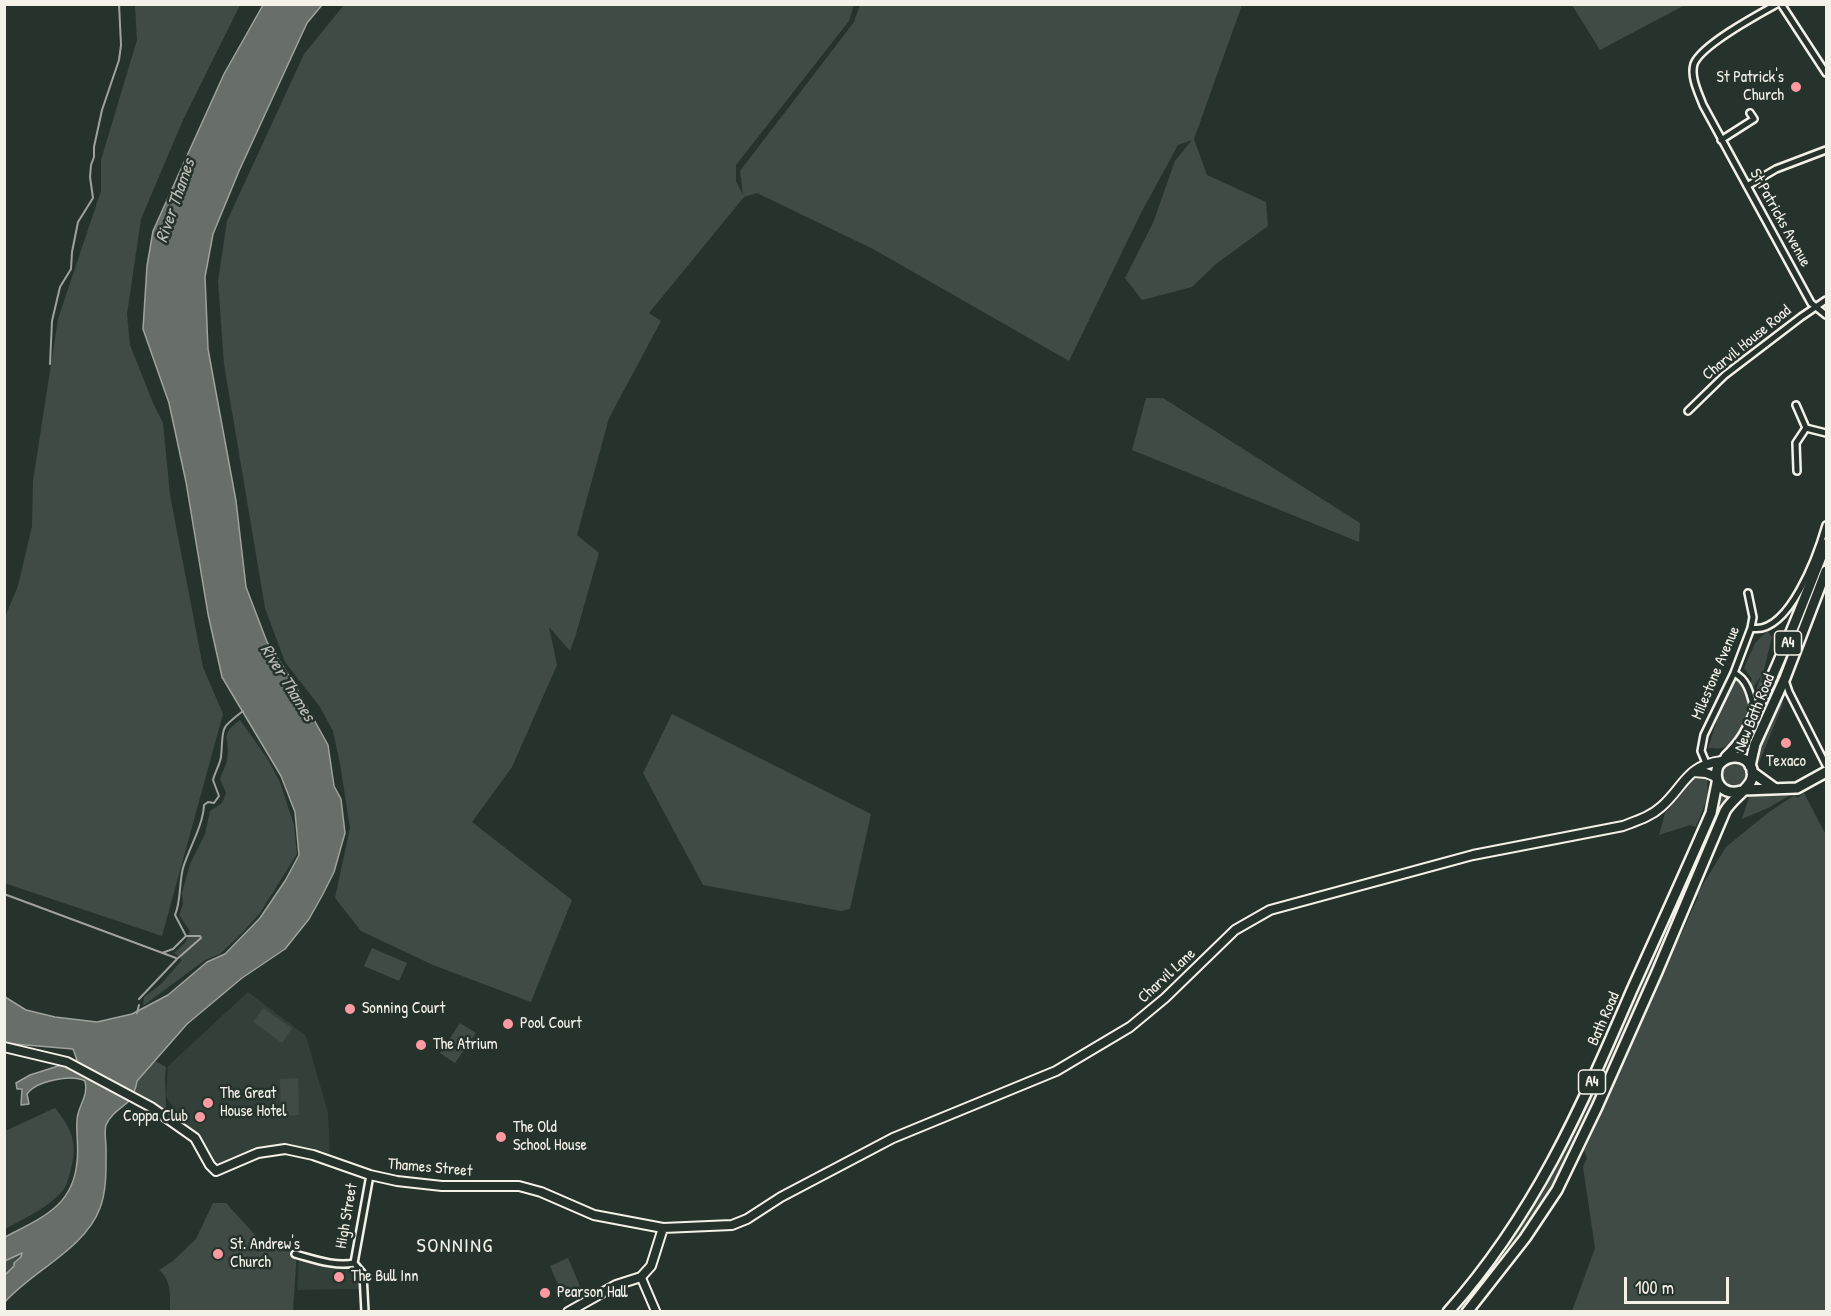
<!DOCTYPE html>
<html>
<head>
<meta charset="utf-8">
<style>
  body { margin:0 }
  #map { position:relative; width:1831px; height:1316px; overflow:hidden; background:#26332d; font-family:"Patrick Hand",sans-serif }
  canvas { display:block }
  .frame { position:absolute; inset:0; border:6px solid #f4f1e8; pointer-events:none }
  .scale { position:absolute; left:1624px; top:1277px; width:105px; height:27px; box-sizing:border-box; border:3px solid #f4f1e8; border-top:0; padding-left:8px; font-size:18px; line-height:21px; white-space:nowrap; color:#f4f1e8; -webkit-text-stroke:4px #26332d; paint-order:stroke }
</style>
</head>
<body>
<div id="map">
<canvas width="1831" height="1316"></canvas>
<div class="frame"></div>
<div class="scale">100 m</div>
</div>
<script>
const g = document.querySelector('canvas').getContext('2d');
g.lineJoin = 'round';
function paint(path, color) { g.fillStyle = color; g.fill(path, 'evenodd'); }
function stroke(path, color, width, dash) { g.strokeStyle = color; g.lineWidth = width; g.lineCap = dash ? 'butt' : 'round'; g.setLineDash(dash || []); g.stroke(path); }
function write(font, color, halo, rows, align = 'center') {
  g.font = font + ' "Patrick Hand",sans-serif'; g.lineWidth = 5; g.setLineDash([]); g.textBaseline = 'middle'; g.strokeStyle = halo; g.fillStyle = color; for (const [text, x, y, turn = 0] of rows) {
    g.save(); g.translate(x, y); g.rotate((+turn || 0) * Math.PI / 180); g.textAlign = isNaN(turn) ? turn : align; if (halo) g.strokeText(text, 0, 0); g.fillText(text, 0, 0); g.restore();
  }
}
const built = new Path2D(`
  M248,992L306,1036L328,1113L330,1154L312,1148L278,1146L253,1151L224,1165L217,1164L168,1100L166,1095L168,1066Z
  M299,1257L322,1263L353,1267L357,1269L361,1289L297,1290Z`);
const green = new Path2D(`
  M135,5H240L183,120L141,219L127,314L130,345L153,403L163,423L170,495L203,667L223,714L162,936L4,883L5,617L18,586L32,526L33,481L58,319L101,191V160L137,40Z
  M344,5H854L849,21L736,165V181L743,195L740,171L854,22L860,5H1242L1194,139L1207,175L1266,202L1268,226L1216,264L1192,287L1142,300L1125,278L1153,223L1175,161L1192,140L1178,145L1141,213L1069,361L873,249L757,193L744,197L649,313L661,321L609,418L577,535L599,553L576,634L570,651L549,627L557,665L512,767L472,822L572,900L531,1002L433,965L361,931L335,898L350,828L340,764L333,731L320,707L285,662L265,608L224,364L218,281L227,221L304,54Z
  M1572,5H1685L1600,50Z
  M1146,398H1163L1360,523L1359,542L1132,450Z
  M1767,631L1772,637L1757,698L1755,692L1762,674L1753,688L1750,683L1752,679L1744,668L1755,643Z
  M1736,676C1755,696 1752,738 1722,748C1718,749 1712,748 1708,748L1728,687H1730Z
  M1783,694V704L1758,765C1758,740 1770,718 1780,696Z
  M672,714L871,814L850,909L841,911L703,885L643,773Z
  M240,720L267,758L280,782L294,825L297,854L260,913L242,933L220,954L205,960L143,1006L144,997L161,984L182,960L174,953L185,943L190,931L179,915L183,904L182,893L190,864L205,834L210,811L222,803L226,793L220,779C222,773 226,766 227,760C231,738 218,736 240,720Z
  M1721 774a13 13 0 1 1 26 0a13 13 0 1 1-26 0Z
  M1707,778L1708,796L1696,827L1690,825L1659,835L1665,813L1694,779Z
  M1804,793L1826,835V1311H1572L1595,1248L1583,1167L1587,1158L1584,1150L1678,935L1680,937L1698,897L1697,894L1726,847L1769,812L1795,795L1797,798Z
  M1762,794L1790,795L1768,808L1742,819L1749,797Z
  M1721,796L1727,797L1708,844L1567,1163C1536,1216 1502,1265 1461,1311L1453,1312L1511,1237L1548,1182L1575,1127L1715,815Z
  M372,948L407,963L399,981L364,966Z
  M263,1008L292,1028L282,1043L253,1022Z
  M460,1023L476,1033L455,1063L440,1053Z
  M155,1061L166,1067L165,1076L166,1107L164,1110L134,1092L137,1081Z
  M298,1078L299,1115L281,1116L280,1079Z
  M55,1108C73,1130 78,1145 70,1173C68,1179 67,1186 63,1190C50,1207 23,1219 5,1229V1131Z
  M213,1203H226L264,1245L297,1250L293,1311H170C170,1296 172,1281 159,1270L173,1261L196,1239Z
  M22,1252V1257L14,1263V1266L5,1275V1261Z
  M568,1258L583,1293L565,1301L550,1266Z`);
const water = new Path2D(`
  M263,5H322L307,23L239,171L213,234L205,277L208,349L236,501L246,587L267,642L296,687L328,745L334,786L341,799L345,833L334,872L323,894L309,919L285,949L242,978L187,1024L137,1081C136,1088 133,1096 128,1102C120,1109 111,1114 106,1125C104,1131 106,1142 106,1148C106,1167 107,1190 100,1208C85,1249 32,1271 5,1302V1275L14,1266V1263L21,1257L22,1253L5,1261V1237C41,1218 73,1207 77,1162C79,1148 76,1134 77,1120C78,1105 89,1096 85,1081C71,1074 36,1081 27,1094L29,1104L21,1105L22,1089H17L16,1083L30,1075L77,1060L73,1049L14,1044L5,1053V997L26,1010L55,1017L97,1022L132,1014L168,995L207,962L225,954L260,918L285,881L299,855L295,812L281,776L222,677L208,614L186,482L169,403L143,329L147,266L153,231L224,74Z`);
const stream = new Path2D(`
  M50,364L52,321L60,287L71,269L72,252L78,222L93,198L90,177L91,165L94,157V147L102,110L119,60L121,45L119,4
  M4,894L176,958
  M162,953L173,949L186,936
  M139,999L177,959L201,938L200,936H186L175,915C181,901 179,884 183,868C189,848 203,826 204,805L208,802L214,803L219,796L213,780C215,772 220,764 221,757C224,727 218,730 243,711
  M137,1013L139,1005`);
const minor = new Path2D(`
  M1777,4C1759,14 1701,45 1694,64C1690,77 1699,94 1703,105L1811,303L1826,315
  M1781,4L1826,73
  M1721,140L1754,119L1750,113
  M1747,186L1776,169L1826,150
  M1796,405L1806,428L1826,433
  M1688,411L1725,375L1801,317L1826,300
  M1797,471L1796,443L1806,428
  M1751,628C1789,636 1818,553 1826,525
  M1734,673C1749,680 1751,698 1755,712
  M1785,680L1789,692L1826,765
  M1706,763L1701,751L1704,735L1734,673L1751,628L1753,617L1748,593
  M295,1254C314,1259 335,1267 354,1263
  M354,1263L370,1175
  M354,1263L363,1274L365,1312`);
const tertiary = new Path2D(`
  M641,1277L656,1312`);
const secondary = new Path2D(`
  M1693,772L1706,773L1716,777
  M4,1047L67,1062L151,1107L195,1138L210,1165L216,1171L258,1153L285,1149L313,1155L370,1175L397,1181L442,1186H519L541,1192L594,1215L663,1228L732,1225L747,1219L781,1197L893,1138L1056,1071L1130,1027L1165,998L1235,930L1270,910L1473,855L1623,826C1636,821 1650,817 1661,807C1684,787 1686,765 1722,761
  M568,1312L616,1285L641,1277L651,1266L663,1228`);
const primary = new Path2D(`
  M1726,757C1746,738 1748,727 1760,703C1785,651 1805,597 1826,544
  M1750,766L1755,744L1785,678L1826,571
  M1752,772L1774,788
  M1744,790L1797,788L1826,772
  M1448,1312C1535,1214 1580,1110 1631,992C1658,932 1685,873 1711,813L1717,783
  M1467,1312L1525,1238L1557,1190L1597,1107L1657,972L1725,811C1732,799 1750,788 1752,778C1756,756 1729,750 1718,766C1712,783 1724,796 1741,791`);
const markers = [
  [1796,87,6,"#ff9aa2"],
  [1786,743,6,"#ff9aa2"],
  [350,1009,6,"#ff9aa2"],
  [508,1024,6,"#ff9aa2"],
  [421,1045,6,"#ff9aa2"],
  [208,1103,6,"#ff9aa2"],
  [200,1117,6,"#ff9aa2"],
  [501,1137,6,"#ff9aa2"],
  [218,1254,6,"#ff9aa2"],
  [339,1277,6,"#ff9aa2"],
  [545,1293,6,"#ff9aa2"]
];
const shields = [
  [1788,643,27],
  [1592,1082,27]
];
const shieldNames = [
  ["A4",1788,643],
  ["A4",1592,1082]
];
const poiNames = [
  ["St Patrick's",1784,78,"right"],
  ["Church",1784,96,"right"],
  ["Texaco",1786,762,"center"],
  ["Sonning Court",362,1009],
  ["Pool Court",520,1024],
  ["The Atrium",433,1045],
  ["The Great",220,1094],
  ["House Hotel",220,1112],
  ["Coppa Club",188,1117,"right"],
  ["The Old",513,1128],
  ["School House",513,1146],
  ["St. Andrew's",230,1245],
  ["Church",230,1263],
  ["The Bull Inn",351,1277],
  ["Pearson Hall",557,1293]
];
const streetNames = [
  ["St Patricks Avenue",1780,218,61],
  ["Charvil House Road",1747,343,-39],
  ["Milestone Avenue",1716,673,-67],
  ["New Bath Road",1755,713,-68],
  ["Charvil Lane",1167,976,-43],
  ["Bath Road",1604,1019,-66],
  ["Thames Street",430,1168,5],
  ["High Street",347,1216,-80]
];
const waterNames = [
  ["River Thames",176,201,-71],
  ["River Thames",287,683,58]
];
const quarterNames = [
  ["SONNING",455,1247]
];
paint(built, '#333f39');
paint(green, '#414b45');
paint(water, '#676f68');
stroke(water, '#9fa39b', 1.5);
stroke(stream, '#9fa39b', 2);
stroke(minor, '#f4f1e8', 10);
stroke(tertiary, '#f4f1e8', 11);
stroke(secondary, '#f4f1e8', 12);
stroke(primary, '#f4f1e8', 14);
stroke(minor, '#26332d', 5);
stroke(tertiary, '#26332d', 7);
stroke(secondary, '#26332d', 8);
stroke(primary, '#26332d', 9);
for (const [x, y, r, color] of markers) { const dot = new Path2D(); dot.arc(x, y, r, 0, 2 * Math.PI); g.fillStyle = color; g.fill(dot); stroke(dot, '#26332d', 2); }
for (const [x, y, w] of shields) { const box = new Path2D(); box.roundRect(x - w / 2, y - 12, w, 24, 4.5); g.fillStyle = '#26332d'; g.fill(box); stroke(box, '#f4f1e8', 1.5); }
write('bold 15px', '#f4f1e8', null, shieldNames);
write('16px', '#f4f1e8', '#26332d', poiNames, 'left');
write('16px', '#f4f1e8', '#26332d', streetNames);
write('italic 18px', '#bcbdb5', '#26332d', waterNames);
g.letterSpacing = '1.5px';
write('20px', '#f4f1e8', '#26332d', quarterNames);
g.letterSpacing = '0px';
</script>
</body>
</html>
